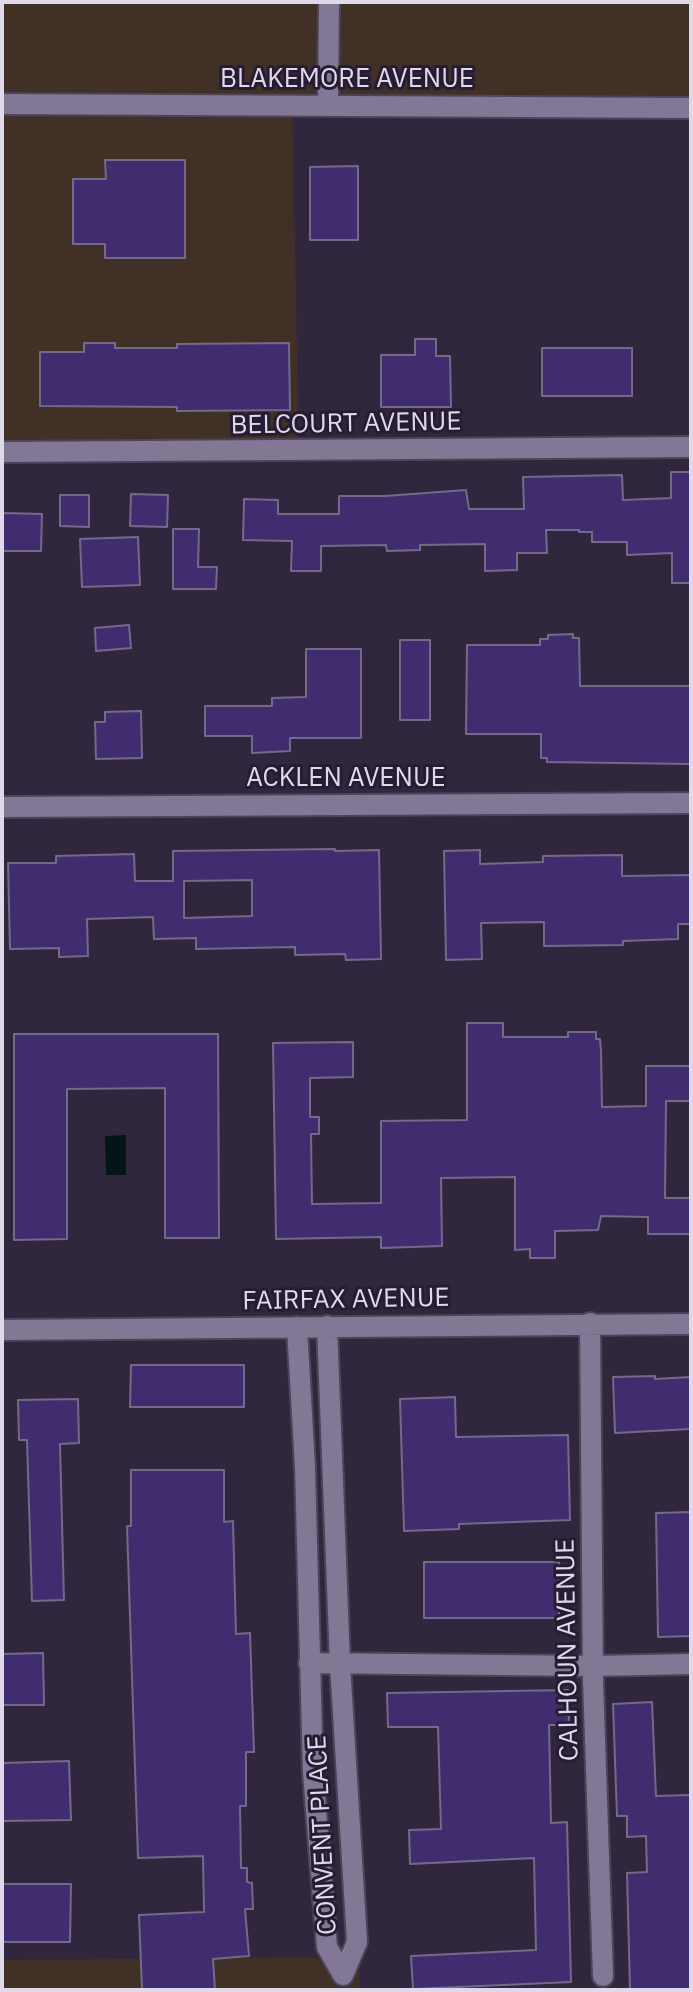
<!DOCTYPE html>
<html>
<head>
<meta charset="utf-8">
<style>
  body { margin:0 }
  #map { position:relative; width:693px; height:1992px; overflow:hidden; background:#30273f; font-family:"IBM Plex Sans",sans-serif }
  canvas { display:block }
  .frame { position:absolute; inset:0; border:4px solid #dfd9e9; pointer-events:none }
</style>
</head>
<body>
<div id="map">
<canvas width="693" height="1992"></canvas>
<div class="frame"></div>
</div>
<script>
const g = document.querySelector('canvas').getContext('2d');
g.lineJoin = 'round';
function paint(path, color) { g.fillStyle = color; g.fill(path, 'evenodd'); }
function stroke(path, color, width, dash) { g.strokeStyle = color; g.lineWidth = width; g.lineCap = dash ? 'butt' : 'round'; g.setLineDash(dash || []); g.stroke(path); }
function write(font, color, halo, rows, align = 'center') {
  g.font = font + ' "IBM Plex Sans",sans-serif'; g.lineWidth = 6; g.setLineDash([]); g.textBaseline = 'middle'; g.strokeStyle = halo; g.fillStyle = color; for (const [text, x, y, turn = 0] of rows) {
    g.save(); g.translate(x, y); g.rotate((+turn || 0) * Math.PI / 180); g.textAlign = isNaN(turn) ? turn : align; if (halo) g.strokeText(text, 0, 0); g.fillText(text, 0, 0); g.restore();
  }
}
const education = new Path2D(`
  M2,2H691V108L292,104L299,450L2,452Z
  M359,1957L360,1990H2V1960Z`);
const water = new Path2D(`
  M126,1135V1175H106L105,1136Z`);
const building = new Path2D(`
  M105,160H185V258H105V244H73V179H106Z
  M358,166V240H310V167Z
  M415,339H436V356H450L451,407H381V355H415Z
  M84,343H115V348H177V344L289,343L290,410L177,411V407L40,406V352H84Z
  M542,348H632V396H542Z
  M671,472H691V583H672V553L627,555V542H592V532H579V530H546L547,553H517V570L485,571V544L420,545V550L387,551L386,545L321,546V571H291L292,541L243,540L244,499L278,500V514H339V496H385L466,490L469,509H524L523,477L622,475L623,500L671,498Z
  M131,494L168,495L167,527L130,526Z
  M60,495H89V527L60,526Z
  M2,513L42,514L41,551H2Z
  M173,529H199L198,567H217L216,589H173Z
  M138,537L140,585L82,587L80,539Z
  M129,625L131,648L96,651L95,628Z
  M573,634V638H579L580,686H691V764L547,762V758H541V734H466L467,645H540V639H548V635Z
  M400,640H430V720H400Z
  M306,649H361V738H290V751L252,753V736H205V706H272V698L306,697Z
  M141,711L142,758L96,759L95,722H105V712Z
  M335,849V851L379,850L381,959L346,960L345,954L295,955V947L196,949V938L154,939L153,917L87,919L88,956L59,957V948L10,949L8,863H56V856L134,854L135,881H173V851ZM252,880V916L184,918V881Z
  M480,850V864L543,862V856L622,855V876L691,875V924H678V939L623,941V945L544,946V922L481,923L482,959L446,960L444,851Z
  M467,1023H503V1037H568V1032H596V1039H600L601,1051L602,1107L646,1106V1066H691V1101H666L665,1198H691V1234H648V1217L601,1216L598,1230L555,1231V1258H530V1249L515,1250V1177L441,1178L442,1246L381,1248V1237L276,1239L273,1043L353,1042V1077L310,1078V1117H319V1134H311L312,1204L381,1203V1121L467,1120Z
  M14,1034H218L219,1238H165V1088L67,1089V1239L14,1240Z
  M131,1365H244V1407H130Z
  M655,1376V1379L691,1377V1429L615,1433L613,1377Z
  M455,1397L456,1437L568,1435L570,1520L459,1524V1529L404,1531L400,1399Z
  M78,1399L79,1443L60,1444L64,1600L32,1601L27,1440H19L18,1400Z
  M131,1470H224V1522L233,1521L236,1634L250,1633L254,1752H246V1806H240L241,1868H247V1882L252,1883L253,1909H245L249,1956L213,1959L215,1990H142L139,1915L204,1912L203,1856L138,1858L127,1526H131Z
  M691,1512V1636L658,1637L656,1513Z
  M424,1562H559V1618H424Z
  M43,1653L44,1705H2V1654Z
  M568,1690L569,1725H549L551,1823L567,1822L571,1982L413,1989L411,1956L536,1950L534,1858L410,1864L409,1830L441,1829L438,1727H388L387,1693Z
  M652,1702L656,1796L691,1795V1990H630L627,1873L647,1872L646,1836L627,1837V1816H617L613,1704Z
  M69,1761L71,1820L2,1821V1763Z
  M2,1884H71L70,1942H2Z`);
const minor = new Path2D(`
  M328,105L329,2
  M2,452L691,447
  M2,807L691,803
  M590,1323L593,1680L603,1976
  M327,1326L340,1664L357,1942L343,1975
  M297,1327L305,1467L313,1772L327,1947L343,1975
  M2,1330L691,1324
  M309,1663L594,1666L691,1664`);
const secondary = new Path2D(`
  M2,104L691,108`);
const streetNames = [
  ["BLAKEMORE AVENUE",347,79],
  ["BELCOURT AVENUE",346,424,-1],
  ["ACKLEN AVENUE",346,778],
  ["FAIRFAX AVENUE",346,1300,-1],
  ["CALHOUN AVENUE",568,1650,-91],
  ["CONVENT PLACE",323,1835,-93]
];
paint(education, '#403025');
paint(water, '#051417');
paint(building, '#422c70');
stroke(building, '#716b88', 2);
stroke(minor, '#4c4458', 24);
stroke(secondary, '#4c4458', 24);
stroke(minor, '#827794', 20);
stroke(secondary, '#827794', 20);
write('26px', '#dfd9e9', '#261d35', streetNames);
</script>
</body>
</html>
